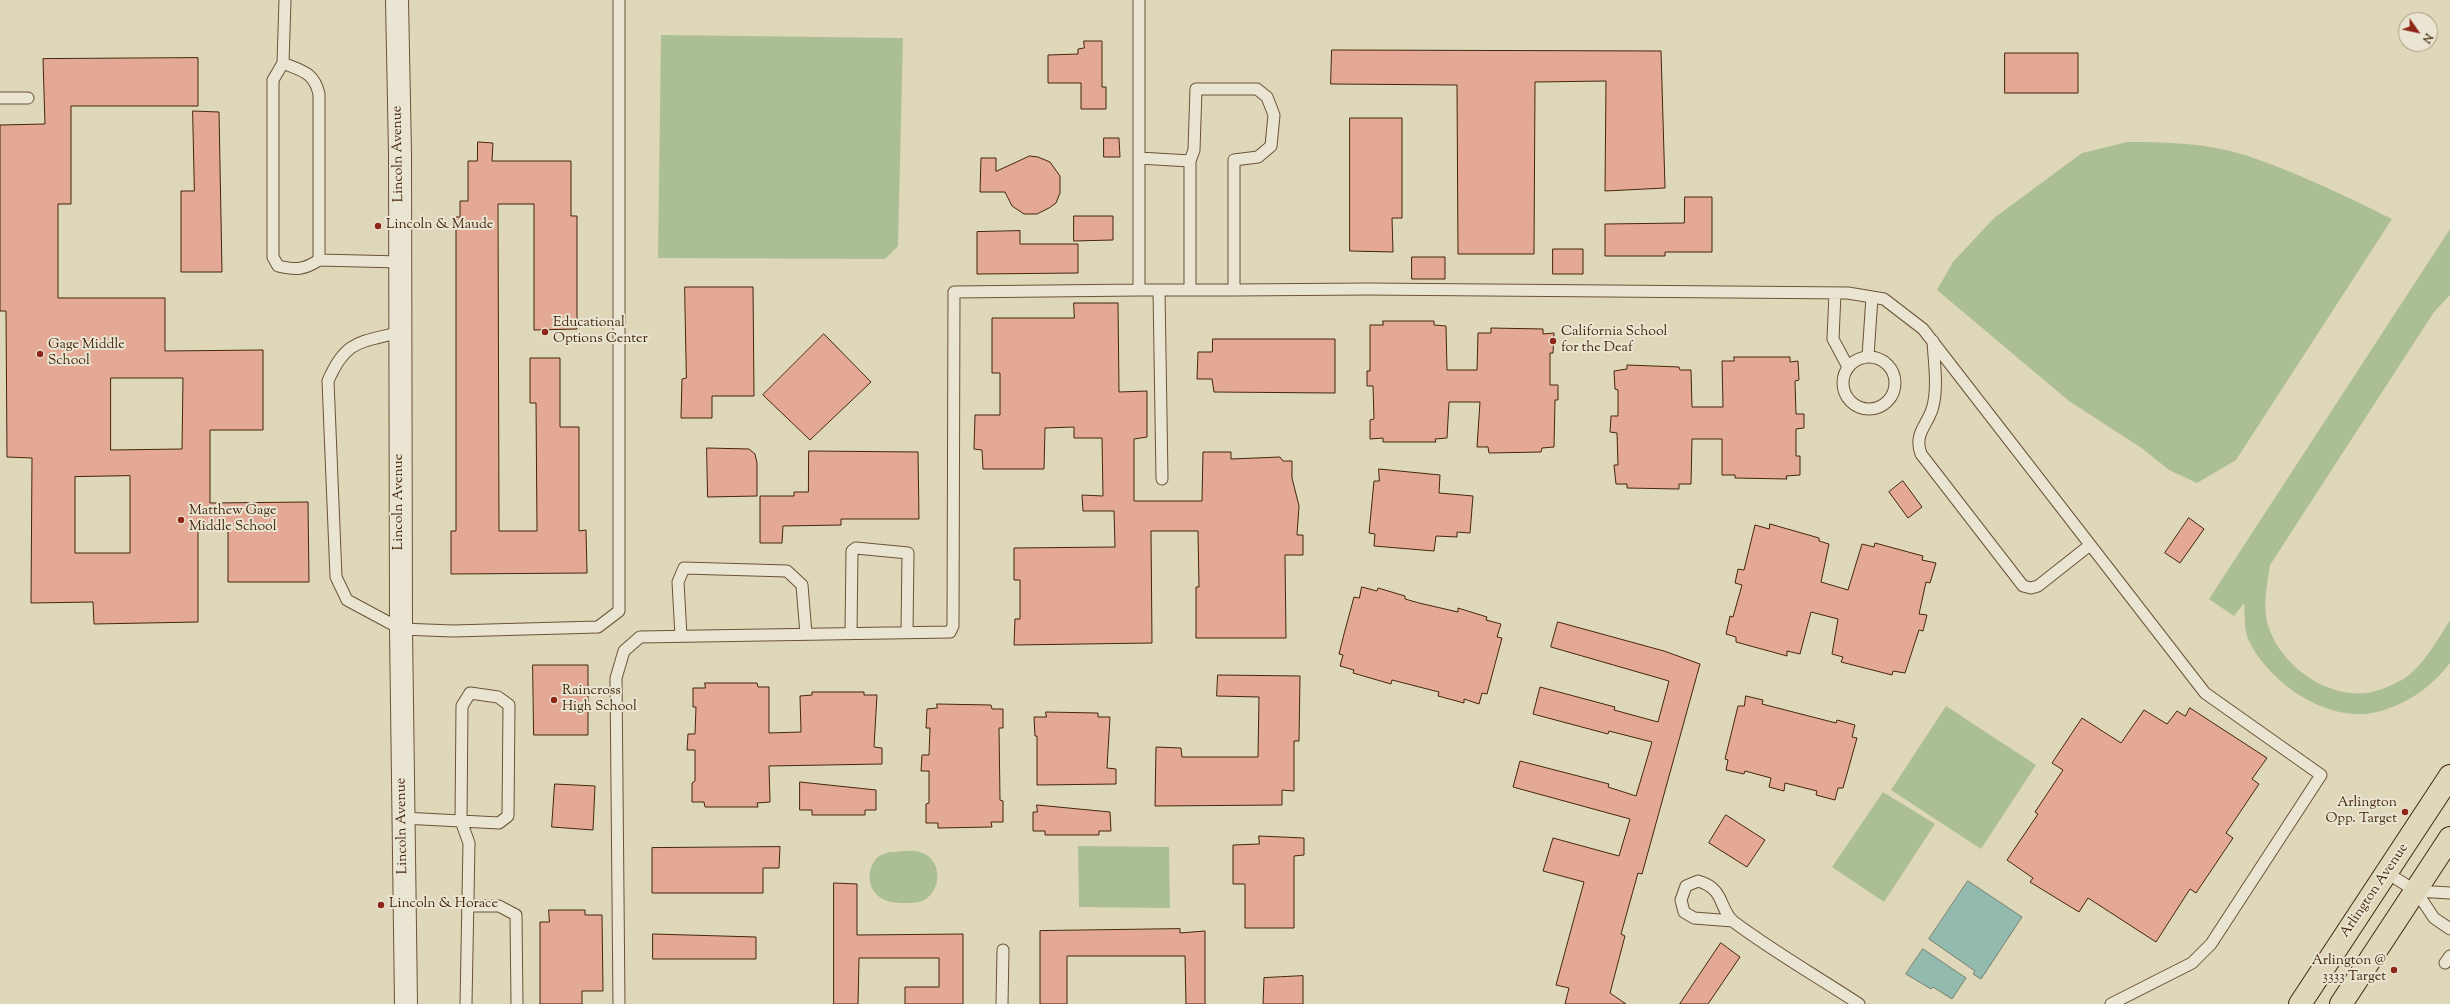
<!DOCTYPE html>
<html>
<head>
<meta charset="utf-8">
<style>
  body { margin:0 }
  #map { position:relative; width:2450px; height:1004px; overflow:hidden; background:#dfd7b9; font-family:"Sorts Mill Goudy",serif }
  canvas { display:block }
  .north { position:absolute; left:2398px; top:12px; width:40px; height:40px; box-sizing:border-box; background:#eae5d2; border:1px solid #a89982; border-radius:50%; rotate:124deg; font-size:11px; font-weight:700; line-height:16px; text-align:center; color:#44270a }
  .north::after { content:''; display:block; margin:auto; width:14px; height:18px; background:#8f2418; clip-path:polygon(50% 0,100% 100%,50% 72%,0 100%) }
</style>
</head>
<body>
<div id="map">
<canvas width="2450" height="1004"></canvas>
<div class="north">N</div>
</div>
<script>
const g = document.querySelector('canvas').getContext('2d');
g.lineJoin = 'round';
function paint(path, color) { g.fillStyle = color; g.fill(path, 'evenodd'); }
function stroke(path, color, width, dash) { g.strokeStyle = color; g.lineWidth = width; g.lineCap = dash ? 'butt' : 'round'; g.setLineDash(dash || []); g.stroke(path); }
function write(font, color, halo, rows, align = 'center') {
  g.font = font + ' "Sorts Mill Goudy",serif'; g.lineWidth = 4; g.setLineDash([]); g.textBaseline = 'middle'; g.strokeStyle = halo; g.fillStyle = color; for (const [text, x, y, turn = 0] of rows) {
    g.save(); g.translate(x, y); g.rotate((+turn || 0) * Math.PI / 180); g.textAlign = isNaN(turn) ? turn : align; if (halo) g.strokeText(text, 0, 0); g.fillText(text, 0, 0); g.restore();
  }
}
const green = new Path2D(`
  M661,35L903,38L898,246L885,259L658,258Z
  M2127,142C2166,142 2207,143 2245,155C2296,172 2344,195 2392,219L2236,460L2197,483L2169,470L2143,449L2069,401L1937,290L1953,262L1994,218L2082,153Z
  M2450,229V295L2434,312L2270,565C2267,585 2262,609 2269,628C2282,667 2330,701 2372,692C2381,690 2392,685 2400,681C2421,670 2438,639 2450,620V663C2431,688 2403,707 2372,713C2325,722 2267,681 2248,639C2244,629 2245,614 2244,603L2234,616L2209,599Z
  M1946,706L2036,765L1981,849L1891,790Z
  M1883,792L1935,824L1884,902L1832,867Z
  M1078,846L1169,847L1170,908L1079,907Z
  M889,852C899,852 911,849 920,852C941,858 943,887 926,899C920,903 913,903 906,903C899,903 891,903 885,900C868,893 865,872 876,859C879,855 885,854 889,852Z`);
const water = new Path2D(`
  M1968,881L2022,917L1981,979L1973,974L1975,971L1929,939Z
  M1923,949L1966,978L1952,999L1933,987L1931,989L1906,974Z`);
const building = new Path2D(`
  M1084,41H1102V87H1106V109H1081V83H1048V55L1078,54V49L1084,48Z
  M1332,50L1661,51L1665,188L1605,191L1606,81L1535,82L1534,254H1458L1457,85L1331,84Z
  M2005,53H2078V93H2005Z
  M198,58V106H71V204H58V298H165V351L263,350V430H210V503L308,502L309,582H228V528L198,529V622L94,624L93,602L31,603L32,458L7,457L6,311H0V125L45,124L43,59ZM111,378H183L182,449L111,450ZM130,476V553H75V477Z
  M193,111L219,112L222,272H181V191H194Z
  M1350,118H1402V218H1392L1393,252L1350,251Z
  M1104,138H1119L1120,157H1104Z
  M478,142L493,143L492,161H571V216H577V329L534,330V204H498L499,531H537L536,403H530V358H560V427H579V531L586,530L587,573L451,574V531H456V217H460V201H468V161H477Z
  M1030,156L1038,157L1050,162L1060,176V193L1056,203L1049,208L1037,214H1024L1012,206L1005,192H980L981,158H996V171Z
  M1685,197H1712V252H1665V256H1605V224L1684,223Z
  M1074,216H1113V240L1074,241Z
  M1020,231V244H1078V273L977,274V232Z
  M1553,249H1583V274H1553Z
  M1412,257H1445V279H1412Z
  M685,287H753L754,396H712V418H681L682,379L686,378Z
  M1074,303H1118L1119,392L1147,391V437L1134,439V501H1202L1203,452H1231V459L1280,457L1283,461H1292V478L1299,506L1297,535H1303V555H1285L1286,638H1196V587H1199L1198,531H1151L1152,643L1014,645L1015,619H1020V580H1014V548L1115,547L1114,511H1083L1082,495L1103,496L1102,438H1074V427L1045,428L1044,469H983L982,450L974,449L975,415H1000V373H992V318H1074Z
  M1383,321H1434V325L1446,326L1447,370H1477L1478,333H1491V328L1543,329V334L1554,333L1553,353H1550V385H1558V400H1555L1554,447L1542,448L1541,452L1489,453L1488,447H1477L1480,402H1449L1447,438L1435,439L1436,442H1383V438L1370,439V420L1374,419L1373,386H1367V371H1370V325H1383Z
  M824,334L871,382L810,440L763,395Z
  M1213,339H1335V393L1214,392L1212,379H1197L1198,352H1212Z
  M1734,357H1790V362L1798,361L1799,380L1795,381L1796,414H1804V428L1796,429V456H1800V475L1786,476L1787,479L1735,478V475H1722V439H1692L1691,484H1679V489L1627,488V484H1616L1614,465H1618L1617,433L1610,432L1611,416H1618V390L1615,389L1614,371L1627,369V365L1679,367L1680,370H1691L1692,407H1723L1722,361H1734Z
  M707,448L749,449L755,454L757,463V496L708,497Z
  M809,451L918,452L919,519H841V525L783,526L782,543H760V496H794V492H808Z
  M1379,469L1440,475L1439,493L1473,496L1470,533L1457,532V537L1436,536L1434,551L1374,546L1375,534L1369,533L1374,481H1379Z
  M1903,481L1922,507L1908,518L1889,492Z
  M2189,518L2204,529L2180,563L2165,553Z
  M1770,524L1819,538V541L1829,544L1821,582L1848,590L1862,544L1874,547L1875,543L1923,556L1922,560L1936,563L1930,583L1926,582L1919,614L1927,615L1923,631L1919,630L1905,673L1893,671L1892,675L1841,662L1843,657L1832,654L1838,619L1811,612L1800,654L1787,651V656L1736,642V637L1726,634L1730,616L1733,617L1742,585L1735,583L1738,569L1744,570L1755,525L1769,529Z
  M1362,587L1377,591L1378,588L1405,596V599L1419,603L1458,612V608L1487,617L1486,620L1501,624L1497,637L1502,638L1487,694L1482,693L1479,704L1464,699V703L1438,696L1439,692L1392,680L1391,684L1353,673L1354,670L1340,666L1343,655L1339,654L1344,634L1354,597L1359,598Z
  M1558,622L1664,651L1700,664L1642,874L1638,873L1621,934L1625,936L1610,993L1626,1004H1565L1569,988L1556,985L1584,882L1543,871L1553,838L1619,856L1630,819L1513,787L1520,761L1609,784L1608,787L1636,796L1652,742L1609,731L1608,734L1533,714L1540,687L1615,707L1614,710L1658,722L1669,681L1551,647Z
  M533,665H588V735H534Z
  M1218,675L1300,676L1299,741H1294V791L1282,790V805L1155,806L1156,747L1181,748L1182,757H1258L1259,697L1217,696Z
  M705,683H757L758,687H769V733L801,732L800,696L812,695V692H864V695H877L874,747L882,748V764L769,766L770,802L757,803L758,807H705L704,802H692V783L695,781V750H687L688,734H695L696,707H693V688H705Z
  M1746,696L1763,700L1762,704L1836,723L1837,720L1855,725L1852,737L1857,738L1843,788H1838L1835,800L1816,795L1817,791L1785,783L1784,791L1769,787L1771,778L1745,771L1744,774L1726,770L1728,760L1725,759L1738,706H1744Z
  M937,704L991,705L992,709H1003V728H999L1000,800L1003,801V822H991L992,827L938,828V823H926V804L929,803V771H921L922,755H929L930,728H926L927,709L937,708Z
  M2190,708L2267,758L2252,779L2259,784L2226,833L2233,838L2196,893L2190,889L2156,942L2088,898L2079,912L2030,882L2033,878L2007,860L2038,814L2035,812L2063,770L2052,763L2082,718L2121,743L2144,710L2167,724L2177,711L2185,716Z
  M1046,712L1098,713V717H1110L1107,768L1116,769V784L1037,785V736H1035L1034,717H1046Z
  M800,782L876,790V810H865V815H812V810H800Z
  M555,784L595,786L593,830L552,827Z
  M1037,805L1110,812L1111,831H1099V835H1045V831H1033V812H1037Z
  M1726,815L1765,840L1747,867L1709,843Z
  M1259,836L1304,838V855L1294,856V928H1245V884H1233V845L1259,844Z
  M780,847L779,868H763V893H652V848Z
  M834,883L857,884V935L963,934V1004H905V987H939V958H859L858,1004H834Z
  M549,910H585V915H602L603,991H582V1004H540V922H549Z
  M1180,929V933L1205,931V1004H1186L1185,956H1067V1004H1040V931Z
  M653,934L756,937V959H653Z
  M1721,943L1740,957L1708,1004H1680Z
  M1303,976V1004H1263L1264,978Z`);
const service = new Path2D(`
  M285,0L283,63L273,80V257L278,266C296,270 304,270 319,260L400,262
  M283,63C302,71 314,72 319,94V260
  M0,98H28
  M1139,158L1190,161L1194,150L1196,89H1257L1267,97L1274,115L1271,146L1258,157L1234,160V290H1139V0
  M1159,290L1162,479
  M1190,290V161
  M1234,290L1368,289L1848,293L1884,299L1923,329L2205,693L2321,775L2211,944L2192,963L2111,1004
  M1835,293L1833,339L1848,367
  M400,332C360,343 346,339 328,381L336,577L347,600L401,629L453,631L598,627L619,611V0
  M1933,341C1934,361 1938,386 1933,406C1929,424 1913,433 1921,454L2023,586L2031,588L2038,586L2090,545
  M1868,356L1872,297
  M1843 383a26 26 0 1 1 52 0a26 26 0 1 1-52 0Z
  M851,633L852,551L856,548L908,553L907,632
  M681,636L678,582L684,568L787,571L802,585L806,634
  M403,818L499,823L508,816L509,705L498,697L470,693L462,706L461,821L469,843L466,1004
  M2387,873L2416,891L2434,918L2450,929
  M2416,891L2450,893
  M467,906H499L516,915L517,1004
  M1733,921L1694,918L1684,912L1681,900L1686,886L1698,881C1726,889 1718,909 1734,922C1774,952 1818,977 1859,1004
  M2445,963L2450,956
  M619,1004L616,678L624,651L640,637L950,632L953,626L954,292L1139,290
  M1002,1004L1003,950`);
const tertiary = new Path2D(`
  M397,0L400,153L401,629L406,1004`);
const primary = new Path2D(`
  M2300,1004L2450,776
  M2341,1004L2450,838`);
const markers = [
  [378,226,4,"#8f2418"],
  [545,332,4,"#8f2418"],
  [1553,341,4,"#8f2418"],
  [40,354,4,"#8f2418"],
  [181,520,4,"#8f2418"],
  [554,700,4,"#8f2418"],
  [2405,812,4,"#8f2418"],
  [381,905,4,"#8f2418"],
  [2394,970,4,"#8f2418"]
];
const streetNames = [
  ["Lincoln Avenue",399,154,-91],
  ["Lincoln Avenue",400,502,-90],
  ["Lincoln Avenue",403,826,-91],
  ["Arlington Avenue",2375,891,-56]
];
const poiNames = [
  ["Lincoln & Maude",386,226],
  ["Educational",553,324],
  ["Options Center",553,340],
  ["California School",1561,333],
  ["for the Deaf",1561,349],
  ["Gage Middle",48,346],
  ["School",48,362],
  ["Matthew Gage",189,512],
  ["Middle School",189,528],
  ["Raincross",562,692],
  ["High School",562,708],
  ["Arlington",2397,804,"right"],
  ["Opp. Target",2397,820,"right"],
  ["Lincoln & Horace",389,905],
  ["Arlington @",2386,962,"right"],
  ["3333 Target",2386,978,"right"]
];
paint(green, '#acbf94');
paint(water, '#93baae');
stroke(water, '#737f6c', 1);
paint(building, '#e3a995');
stroke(building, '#44270a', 1);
stroke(service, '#6b5336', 13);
stroke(tertiary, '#6b5336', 24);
stroke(primary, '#44270a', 24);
stroke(service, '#eae5d2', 11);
stroke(tertiary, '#eae5d2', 22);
stroke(primary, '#dfd7b9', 22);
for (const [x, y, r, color] of markers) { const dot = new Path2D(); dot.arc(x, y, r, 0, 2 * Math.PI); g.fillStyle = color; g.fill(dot); stroke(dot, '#eae5d2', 1.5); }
write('14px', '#44270a', '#eae5d2', streetNames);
write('14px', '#44270a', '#eae5d2', poiNames, 'left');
</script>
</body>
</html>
